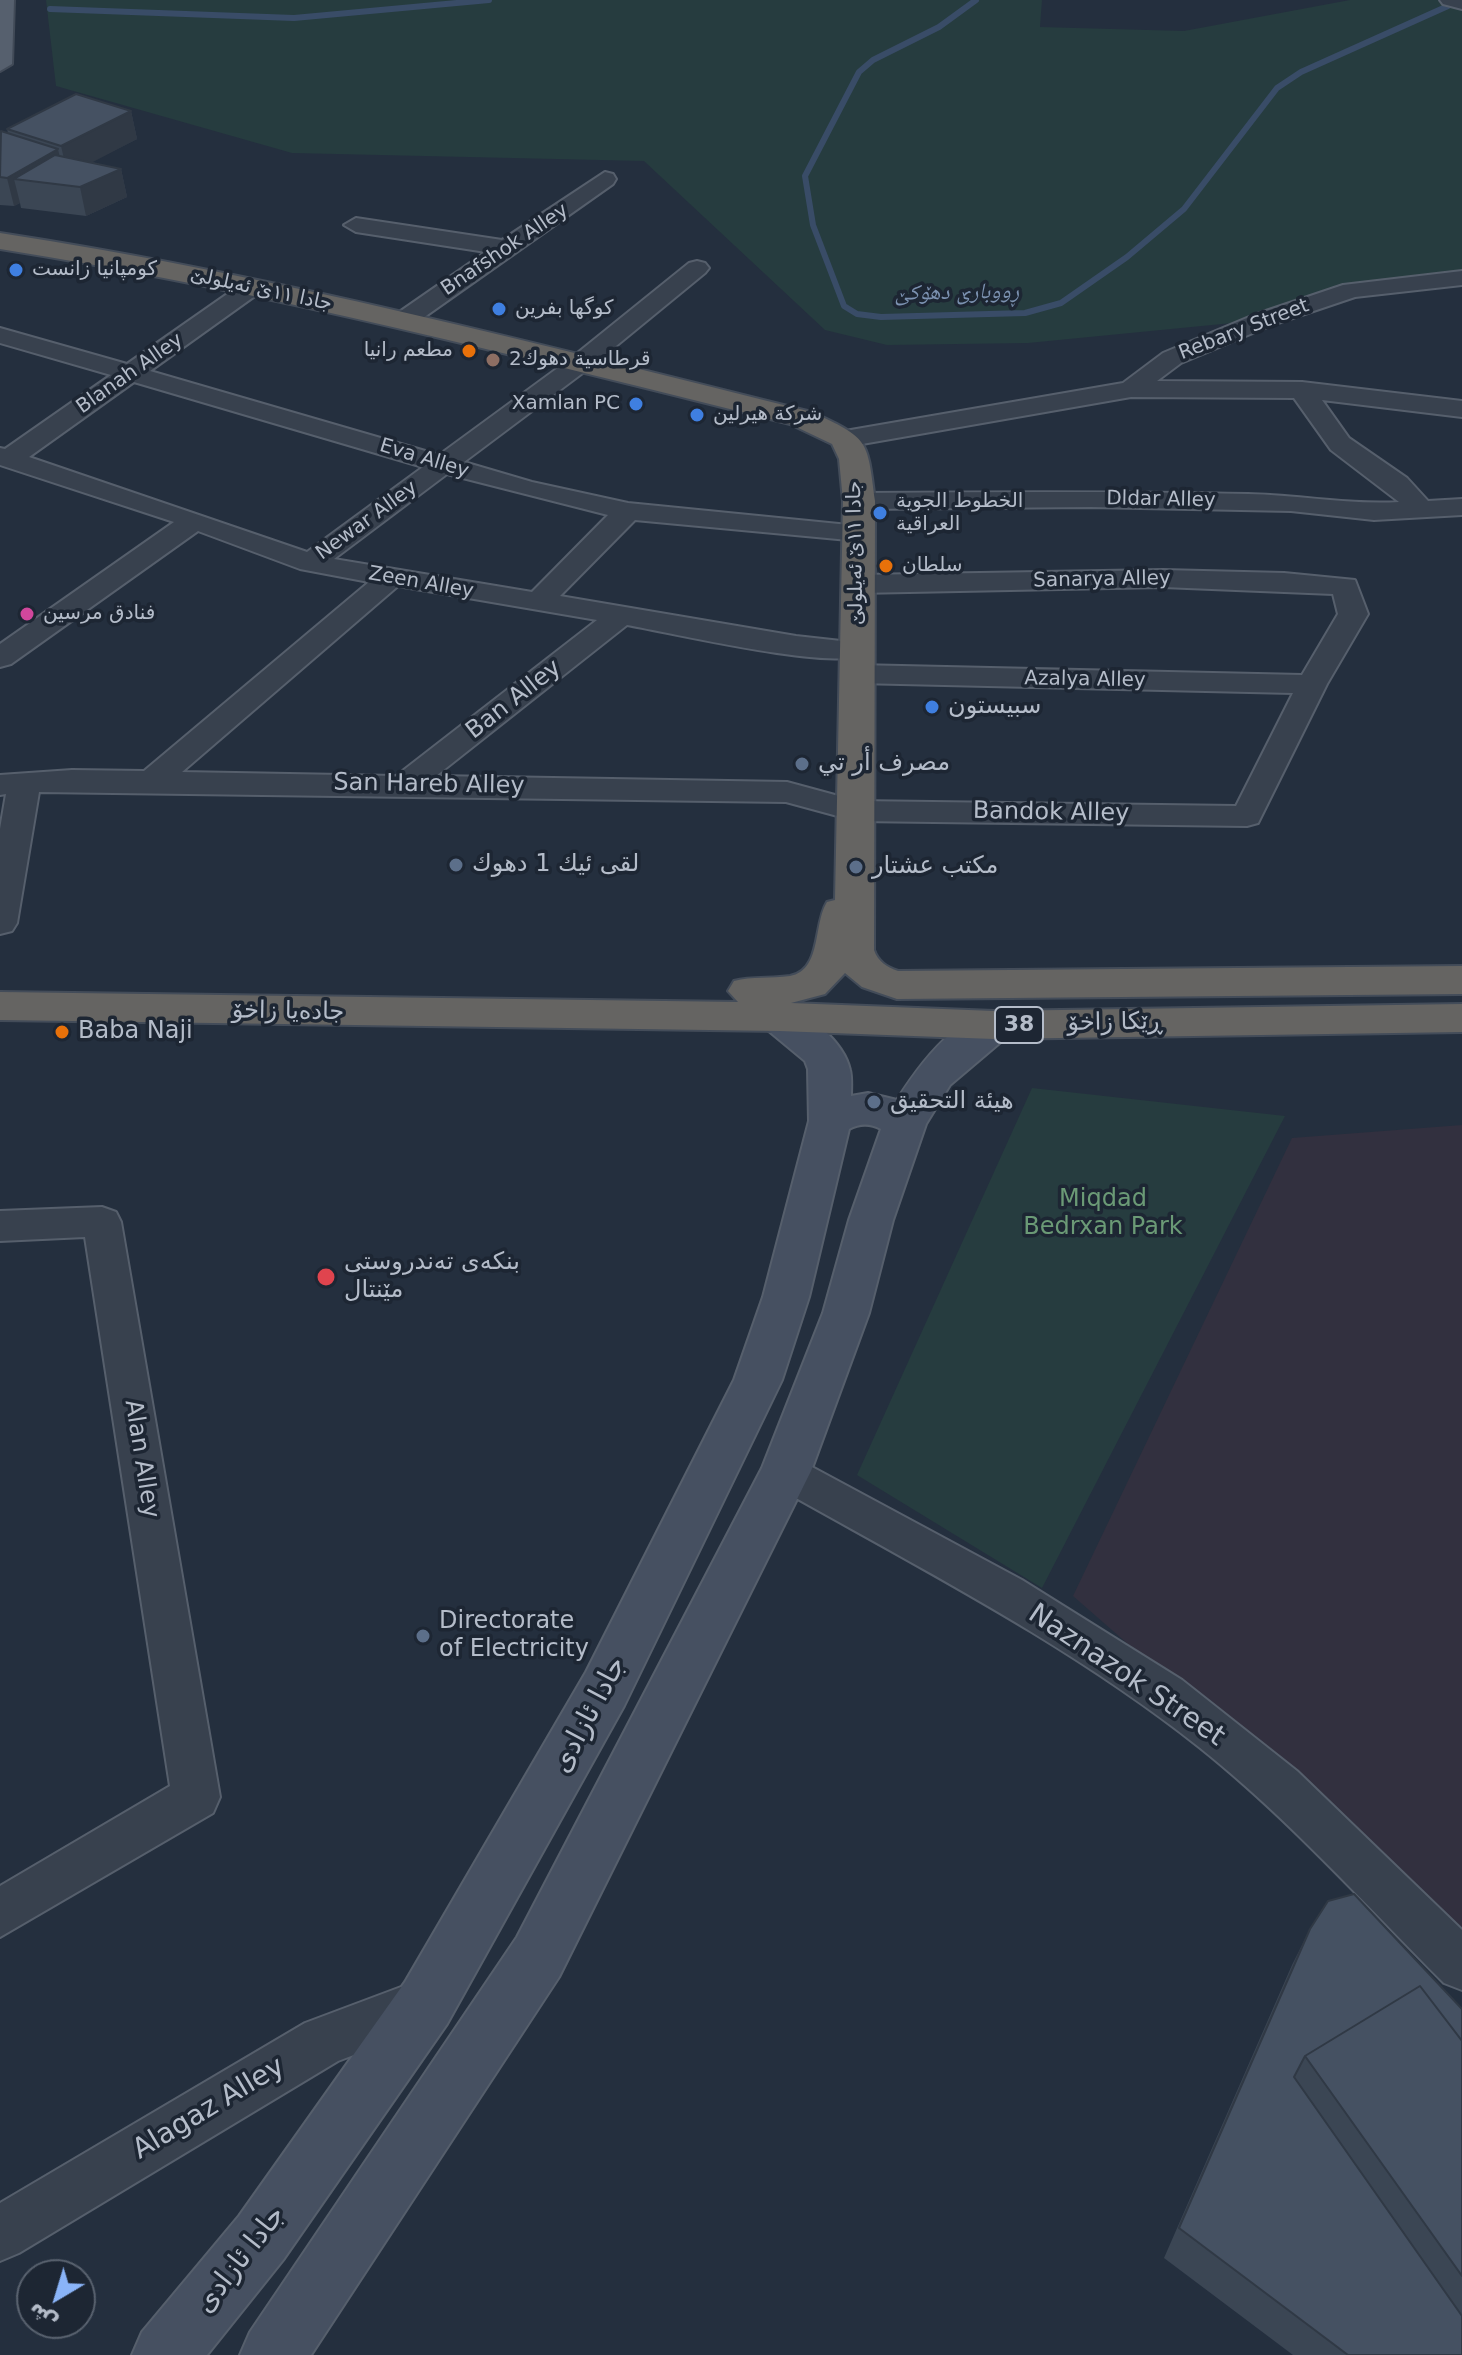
<!DOCTYPE html>
<html>
<head>
<meta charset="utf-8">
<style>
  body { margin:0 }
  #map { position:relative; width:1462px; height:2355px; overflow:hidden; background:#242f3e; font-family:"DejaVu Sans","Noto Naskh Arabic",sans-serif }
  canvas { display:block }
  .north { position:absolute; left:16px; top:2259px; width:80px; height:80px; box-sizing:border-box; background:#1d2633; border:2px solid #59626f; border-radius:50%; rotate:218deg; font-size:22px; font-weight:700; line-height:32px; text-align:center; color:#b4bcc9 }
  .north::after { content:''; display:block; margin:auto; width:28px; height:36px; background:#8ab4f8; clip-path:polygon(50% 0,100% 100%,50% 72%,0 100%) }
</style>
</head>
<body>
<div id="map">
<canvas width="1462" height="2355"></canvas>
<div class="north">ش</div>
</div>
<script>
const g = document.querySelector('canvas').getContext('2d');
g.lineJoin = 'round';
function paint(path, color) { g.fillStyle = color; g.fill(path, 'evenodd'); }
function stroke(path, color, width, dash) { g.strokeStyle = color; g.lineWidth = width; g.lineCap = dash ? 'butt' : 'round'; g.setLineDash(dash || []); g.stroke(path); }
function write(font, color, halo, rows, align = 'center') {
  g.font = font + ' "DejaVu Sans","Noto Naskh Arabic",sans-serif'; g.lineWidth = 7; g.setLineDash([]); g.textBaseline = 'middle'; g.strokeStyle = halo; g.fillStyle = color; for (const [text, x, y, turn = 0] of rows) {
    g.save(); g.translate(x, y); g.rotate((+turn || 0) * Math.PI / 180); g.textAlign = isNaN(turn) ? turn : align; if (halo) g.strokeText(text, 0, 0); g.fillText(text, 0, 0); g.restore();
  }
}
const medical = new Path2D(`
  M1462,1125V1936L1073,1596L1292,1138Z`);
const green = new Path2D(`
  M46,0H1042L1040,27L1184,31L1350,0H1462V278L1352,290L1263,320L1028,343L887,345L825,330L644,161L292,153L56,86Z
  M1032,1088L1285,1116L1042,1588L857,1475Z`);
const stream = new Path2D(`
  M976,0L939,27L873,60L859,72L805,176L813,225L844,306L857,314L881,317L1025,313L1061,303L1127,257L1184,209L1277,88L1301,72L1448,6
  M50,9L294,18L489,0`);
const minor = new Path2D(`
  M1440,0H1462V9L1443,4Z
  M605,172L613,174L616,179L613,184L413,325H395L392,320L395,315L486,252L356,232L344,225L356,218L502,240Z
  M697,261L705,263L709,268L705,273L588,369L464,462L532,482L628,503L869,527L873,533L869,539L859,541L635,520L560,596L796,636L868,644L872,650L868,656C820,668 682,635 627,625L436,776L787,782L857,801L1236,806L1293,693L857,683L846,680L842,674L846,668L857,665L1302,675L1338,614L1333,594L1163,587L858,593L848,590L844,584L848,578L858,575L1163,570L1284,573L1355,580L1368,614L1327,684L1258,823L1247,826L856,821L786,802L39,792L17,923L12,931L0,934V829L6,794L0,795V775L72,770L144,771L369,582L300,569L198,531L11,664L0,667V644L174,522L0,465V448L5,449L111,375L0,343V328L127,364L243,283H259L263,288L259,293L150,371L439,455L570,359L689,263ZM134,382L423,467L307,552L29,457ZM447,474L608,515L532,592L334,559ZM398,586L597,620L396,776L182,772Z
  M1462,271V285L1355,297L1272,325L1181,363L1157,381L1302,382L1462,401V417L1322,400L1349,438L1407,478L1428,501L1462,499V515L1374,520L1291,511L1091,507L859,509L849,507L845,501L849,495L859,493C989,492 1118,491 1248,494C1298,495 1349,505 1399,502L1331,450L1294,398L1131,397L845,447L836,445L832,439L836,433L845,431L1123,383L1163,353L1254,315L1343,285Z
  M102,1207L116,1212L121,1222L220,1797L213,1813L0,1937V1886L170,1786L85,1237L0,1241V1211Z
  M786,1453L1022,1580L1182,1680L1297,1771L1462,1930V1990L1444,1983C1364,1903 1288,1818 1199,1747C1068,1643 916,1566 771,1484L765,1471L771,1458Z
  M425,1978L443,1985L450,2003L443,2021L338,2061L19,2253L0,2261V2203L305,2023Z`);
const secondary = new Path2D(`
  M779,1003C806,1011 844,1041 850,1070C852,1078 851,1088 851,1096L868,1093L897,1100C918,1067 963,1002 1009,1015L1015,1025L1009,1035L950,1085L926,1124L893,1220L869,1313L811,1471L559,1977L311,2355H240L250,2332L517,1937L762,1468L823,1313L849,1220L881,1129C870,1123 860,1123 849,1129L809,1297L782,1380L624,1706L447,2024L283,2260L207,2355H132L142,2332L239,2216L405,1982L586,1672L734,1380L763,1297L809,1121L808,1069L805,1061L764,1027L758,1017L764,1007Z`);
const primary = new Path2D(`
  M0,0H14L12,64L0,71Z`);
const trunk = new Path2D(`
  M0,233C275,275 542,345 812,412C869,439 867,438 875,501L874,950C878,962 887,967 898,971L1462,966V994L897,999L862,987L845,973L825,994L791,1003L994,1011L1462,1004V1032L994,1039L779,1031L0,1020V992L738,1002L728,991L734,981C752,976 771,979 790,976C822,970 813,924 827,902L835,900L843,501L839,459L832,444L790,424C528,359 267,291 0,249Z`);
const wall = new Path2D(`
  M131,111L137,139L91,162L121,169L127,197L86,216L21,208L20,203L14,206L0,205V132L8,133L7,129Z
  M1310,1929L1462,2009V2355H1293L1164,2258L1292,1965Z`);
const shadedWall = new Path2D(`
  M131,111L137,139L68,175L61,146Z
  M58,149L64,177L14,179L20,203L14,206L7,178Z
  M121,169L127,197L86,216L80,187Z`);
const building = new Path2D(`
  M76,94L131,111L61,146L7,129Z
  M1,131L58,149L7,178L0,177Z
  M55,155L121,169L80,187L14,179Z
  M1354,1894L1462,2009V2041L1420,1986L1305,2056L1294,2077L1462,2316V2355H1348L1179,2228L1310,1929L1328,1901Z
  M1420,1986L1462,2041V2276L1305,2056Z`);
const markers = [
  [16,270,8,"#3f7fe0"],
  [499,309,8,"#3f7fe0"],
  [469,351,8,"#e8710a"],
  [493,360,8,"#8d6e63"],
  [636,404,8,"#3f7fe0"],
  [697,415,8,"#3f7fe0"],
  [880,513,8,"#3f7fe0"],
  [886,566,8,"#e8710a"],
  [27,614,8,"#d1479c"],
  [932,707,8,"#3f7fe0"],
  [802,764,8,"#5c6f8a"],
  [456,865,8,"#5c6f8a"],
  [856,867,8,"#5c6f8a"],
  [62,1032,8,"#e8710a"],
  [874,1102,8,"#5c6f8a"],
  [326,1277,10,"#e0444e"],
  [423,1636,8,"#5c6f8a"]
];
const farStreetnames = [
  ["Bnafshok Alley",505,250,-34],
  ["جادا ١١ێ ئه‌یلولێ",261,290,12],
  ["Rebary Street",1244,330,-21],
  ["Blanah Alley",130,374,-35],
  ["Eva Alley",424,459,17],
  ["Dldar Alley",1161,500,1],
  ["Newar Alley",367,521,-36],
  ["جادا ١١ێ ئه‌یلولێ",856,553,-91],
  ["Sanarya Alley",1102,580,-1],
  ["Zeen Alley",421,583,10],
  ["Azalya Alley",1085,680,1]
];
const farPoinames = [
  ["كومپانيا زانست",32,270],
  ["كوگها بفرين",515,309],
  ["مطعم رانيا",453,351,"right"],
  ["قرطاسية دهوك2",509,360],
  ["Xamlan PC",620,404,"right"],
  ["شركة هيرلين",713,415],
  ["الخطوط الجوية",896,502],
  ["العراقية",896,525],
  ["سلطان",902,566],
  ["فنادق مرسين",43,614]
];
const farWaternames = [
  ["ڕووبارێ دهۆكێ",957,293,-1]
];
const shields = [
  [1019,1025,48]
];
const shieldNames = [
  ["38",1019,1025]
];
const streetNames = [
  ["Ban Alley",514,700,-38],
  ["San Hareb Alley",429,785,1],
  ["Bandok Alley",1051,813,1],
  ["جادەیا زاخۆ",288,1012,1],
  ["ڕێکا زاخۆ",1115,1023,-1],
  ["Alan Alley",141,1459,81]
];
const poiNames = [
  ["سبيستون",948,707],
  ["مصرف أر تي",818,764],
  ["لقى ئيك 1 دهوك",472,865],
  ["مكتب عشتار",872,867],
  ["Baba Naji",78,1032],
  ["هيئة التحقيق",890,1102],
  ["بنکەی تەندروستی",344,1263],
  ["مێنتال",344,1291],
  ["Directorate",439,1622],
  ["of Electricity",439,1650]
];
const parkNames = [
  ["Miqdad",1103,1200],
  ["Bedrxan Park",1103,1228]
];
const nearStreetnames = [
  ["Naznazok Street",1126,1676,34],
  ["جادا ئازادی",590,1715,-62],
  ["Alagaz Alley",209,2109,-31],
  ["جادا ئازادی",241,2260,-52]
];
paint(medical, '#32303f');
paint(green, '#263c3f');
stroke(stream, '#394c67', 6);
stroke(minor, '#565f6c', 4);
stroke(secondary, '#565f6c', 4);
stroke(primary, '#414a57', 4);
stroke(trunk, '#434c59', 4);
paint(minor, '#38414e');
paint(secondary, '#465061');
paint(primary, '#56606e');
paint(trunk, '#656462');
paint(wall, '#3b4654');
paint(shadedWall, '#303945');
paint(building, '#455162');
stroke(building, '#303945', 2);
for (const [x, y, r, color] of markers) { const dot = new Path2D(); dot.arc(x, y, r, 0, 2 * Math.PI); g.fillStyle = color; g.fill(dot); stroke(dot, '#1d2633', 3); }
write('20px', '#b4bcc9', '#1d2633', farStreetnames);
write('20px', '#b4bcc9', '#1d2633', farPoinames, 'left');
write('italic 22px', '#7c92b1', '#1d2633', farWaternames);
for (const [x, y, w] of shields) { const box = new Path2D(); box.roundRect(x - w / 2, y - 18, w, 36, 6); g.fillStyle = '#1d2633'; g.fill(box); stroke(box, '#b4bcc9', 2); }
write('bold 22px', '#b4bcc9', null, shieldNames);
write('24px', '#b4bcc9', '#1d2633', streetNames);
write('24px', '#b4bcc9', '#1d2633', poiNames, 'left');
write('24px', '#6b9a76', '#1d2633', parkNames);
write('28px', '#b4bcc9', '#1d2633', nearStreetnames);
</script>
</body>
</html>
